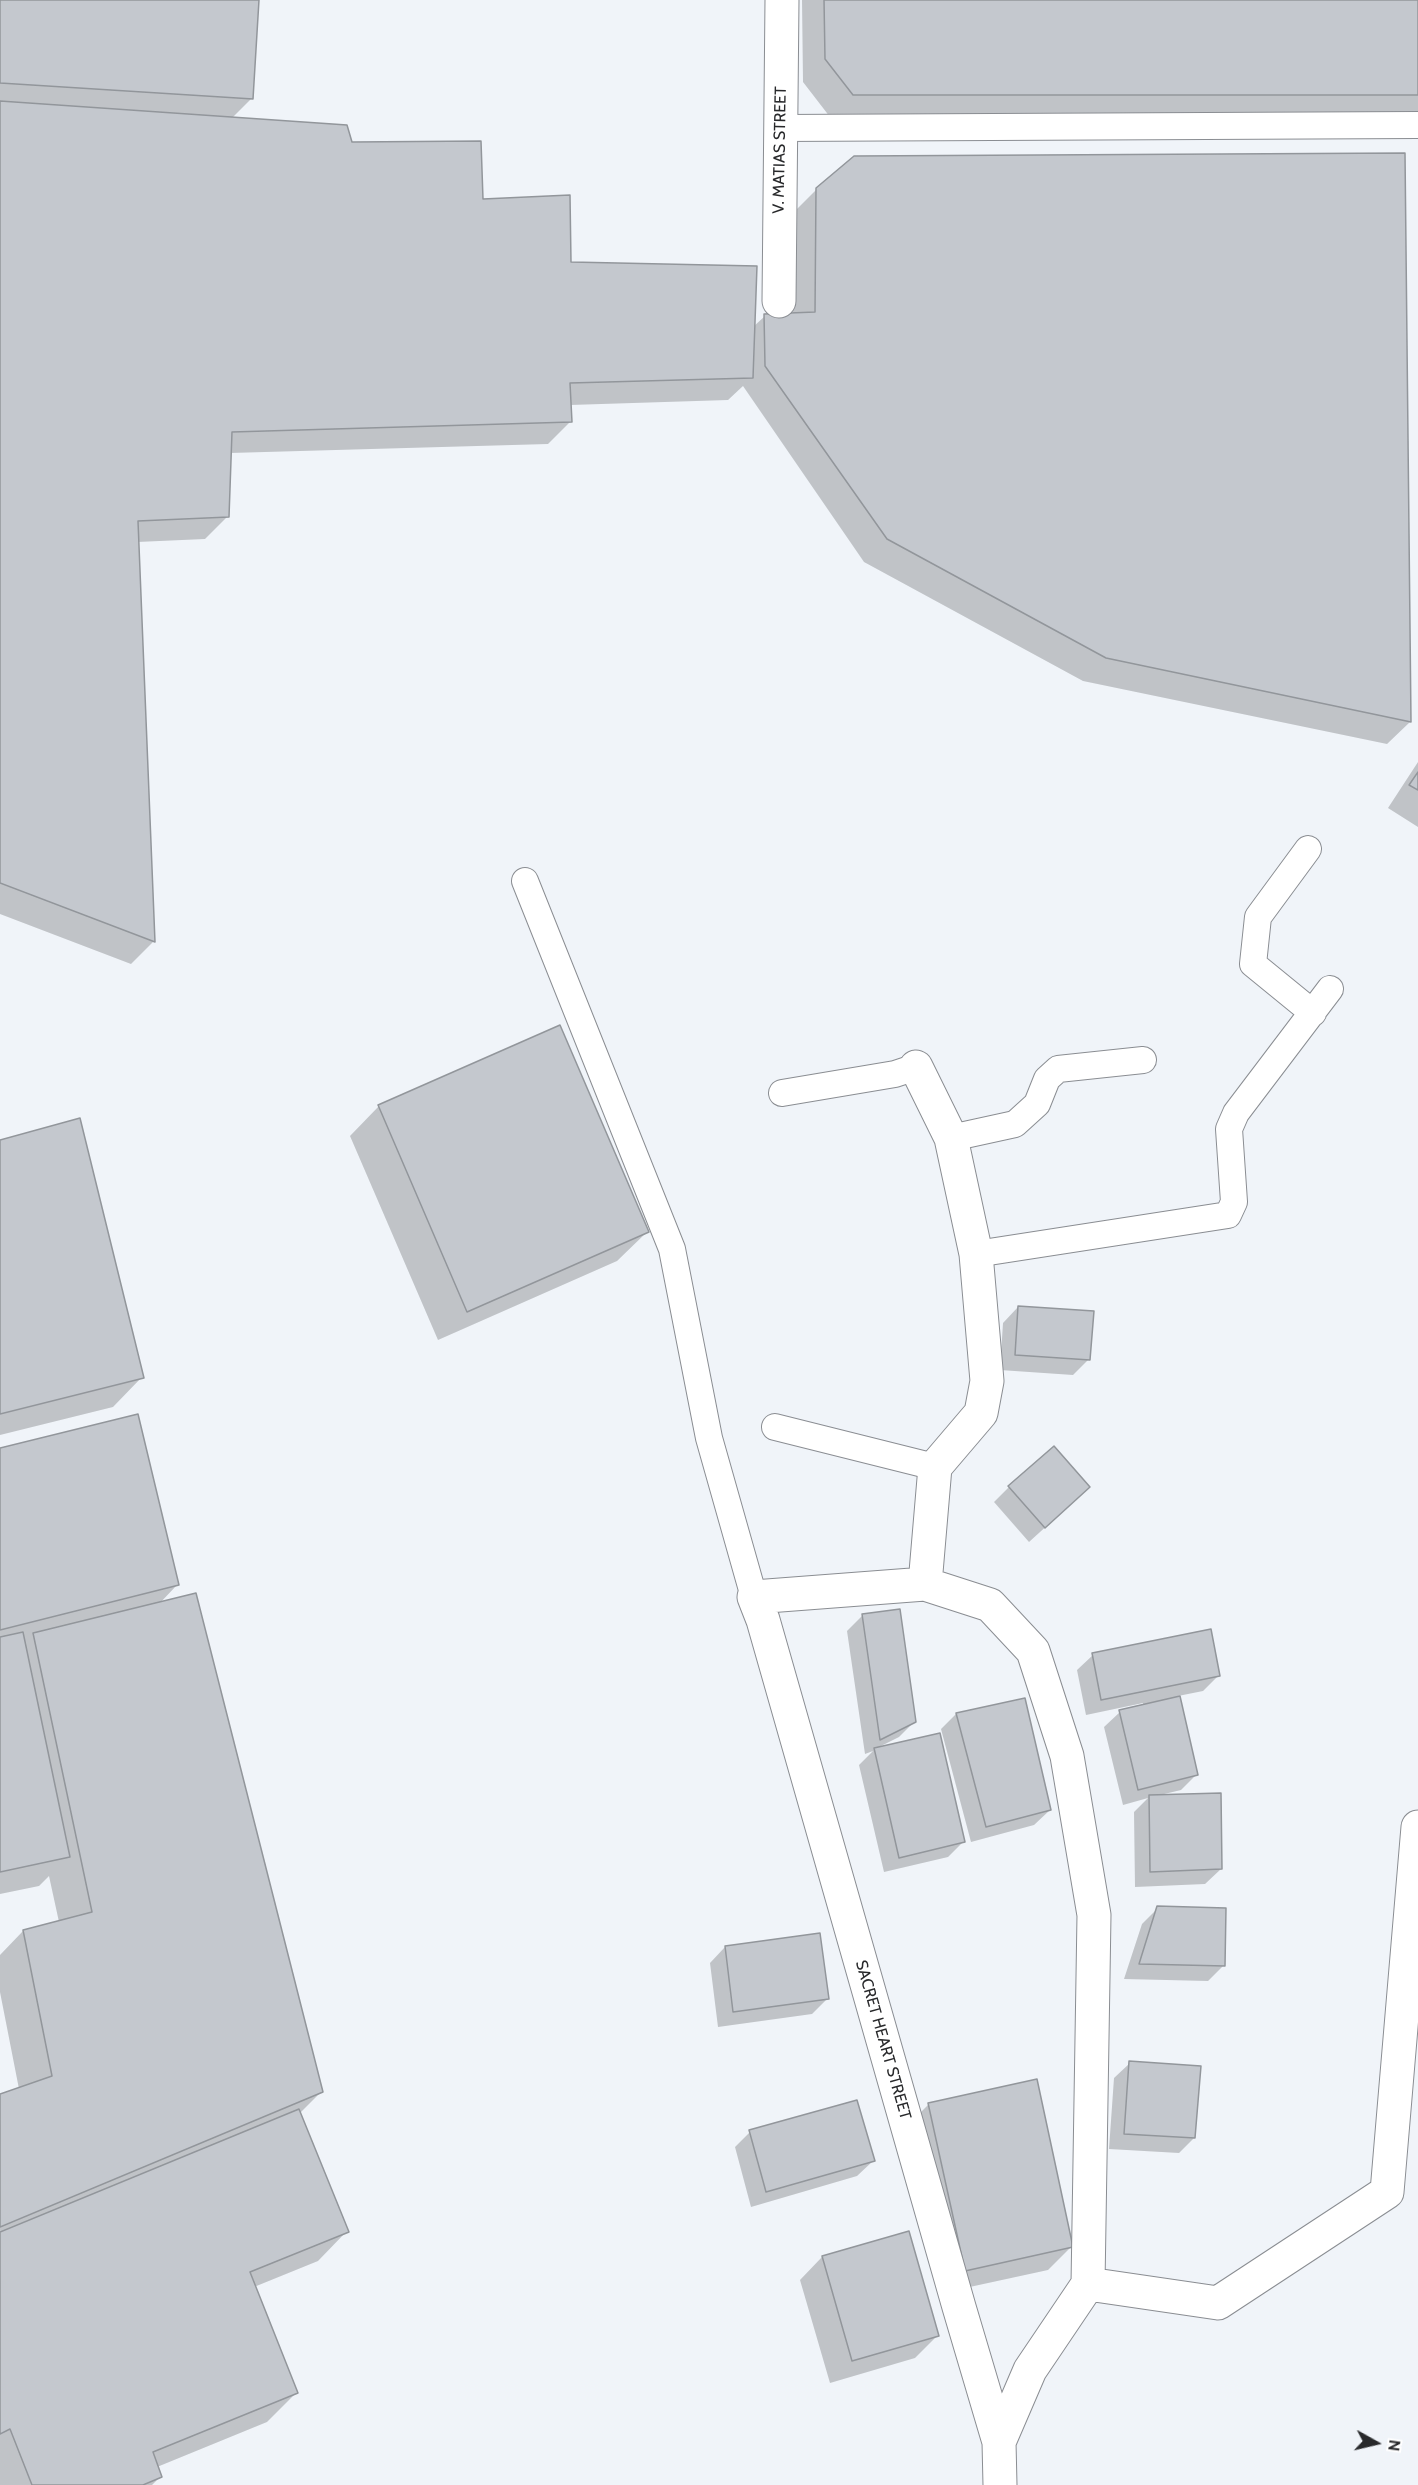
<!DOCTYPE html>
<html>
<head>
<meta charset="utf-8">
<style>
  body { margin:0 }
  #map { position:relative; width:1418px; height:2485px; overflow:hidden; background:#f0f4f9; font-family:Cabin,sans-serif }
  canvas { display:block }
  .north { position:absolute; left:1346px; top:2413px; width:60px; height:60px; -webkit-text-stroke:4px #fff; paint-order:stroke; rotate:98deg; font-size:16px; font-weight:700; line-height:24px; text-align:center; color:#28292b }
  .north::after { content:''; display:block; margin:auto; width:21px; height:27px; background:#28292b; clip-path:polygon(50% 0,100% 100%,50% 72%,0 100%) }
</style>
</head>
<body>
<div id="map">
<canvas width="1418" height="2485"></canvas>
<div class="north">N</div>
</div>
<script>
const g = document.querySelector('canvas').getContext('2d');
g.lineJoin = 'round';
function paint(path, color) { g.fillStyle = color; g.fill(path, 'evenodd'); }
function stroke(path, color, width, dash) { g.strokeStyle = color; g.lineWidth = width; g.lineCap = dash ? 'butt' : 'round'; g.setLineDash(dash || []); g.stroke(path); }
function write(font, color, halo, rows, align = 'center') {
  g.font = font + ' Cabin,sans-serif'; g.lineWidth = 4.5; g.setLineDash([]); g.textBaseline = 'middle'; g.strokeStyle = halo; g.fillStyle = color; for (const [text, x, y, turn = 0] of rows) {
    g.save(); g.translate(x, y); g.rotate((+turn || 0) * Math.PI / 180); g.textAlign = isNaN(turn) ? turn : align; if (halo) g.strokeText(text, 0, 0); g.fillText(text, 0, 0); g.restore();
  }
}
const shadow = new Path2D(`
  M0,0H258L252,98L231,119L350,144L482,201L570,263L753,327L765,316L793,314L794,212L817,189L1410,722L1387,744L1083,681L864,562L743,386L728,400L570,405L571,421L548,444L230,453L228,516L205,539L137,542L153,942L131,964L0,914Z
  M802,0H1418V117H830L803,82Z
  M1418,762V827L1388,808Z
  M379,1106L647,1232L617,1261L438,1340L350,1136Z
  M0,1142L142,1377L113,1407L0,1435Z
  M1018,1307L1089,1359L1073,1375L1000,1370L1003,1323Z
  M0,1450L177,1585L159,1604L321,2092L299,2114L347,2231L318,2261L254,2287L296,2393L267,2422L157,2467L161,2476L152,2485H0V2096L19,2089L0,1992V1955L23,1931L59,1922L49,1876L39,1886L0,1894Z
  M1009,1487L1072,1503L1029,1542L994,1502Z
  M863,1615L915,1721L899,1737L879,1747L963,1842L948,1857L884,1872L859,1765L873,1751L865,1754L847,1631Z
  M1093,1655L1218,1676L1203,1691L1178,1696L1197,1774L1181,1790L1160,1795L1221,1869L1205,1884L1135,1887L1134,1812L1148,1798L1123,1805L1104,1727L1120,1712L1143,1706V1703L1086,1715L1077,1670Z
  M956,1714L1050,1810L1034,1825L971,1842L941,1729Z
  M1158,1908L1223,1966L1208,1981L1124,1979L1142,1924Z
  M725,1947L827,1999L812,2014L718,2027L710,1963Z
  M1130,2063L1194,2138L1179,2153L1109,2149L1114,2078Z
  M929,2104L1071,2247L1048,2270L942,2293L906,2127Z
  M750,2132L873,2161L857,2176L751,2207L735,2147Z
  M822,2257L938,2335L915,2358L830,2383L800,2280Z`);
const building = new Path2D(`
  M0,0H259L253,99L0,83Z
  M824,0H1418V95H853L825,59Z
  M0,101L347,125L352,142L481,141L483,199L570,195L571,262L757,266L753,378L570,383L572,422L232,432L229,517L138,521L155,942L0,883Z
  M1405,153L1411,722L1106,658L887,539L765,366L764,314L815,312L816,188L854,156Z
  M1418,772V790L1409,785Z
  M560,1025L649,1232L467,1312L378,1105Z
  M80,1118L144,1378L0,1414V1140Z
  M1018,1306L1094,1311L1090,1360L1015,1355Z
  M138,1414L179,1585L0,1630V1448Z
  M1054,1446L1090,1487L1045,1528L1008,1486Z
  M196,1593L323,2092L0,2227V2094L52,2076L23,1930L92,1912L33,1633Z
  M900,1609L916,1722L880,1740L862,1614Z
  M1211,1629L1220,1676L1101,1700L1092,1653Z
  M23,1632L70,1857L0,1872V1637Z
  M1180,1696L1198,1775L1138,1790L1119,1710Z
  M1025,1698L1051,1810L986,1827L956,1713Z
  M940,1733L965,1842L899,1858L874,1748Z
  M1221,1793L1222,1869L1150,1872L1149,1795Z
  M1157,1906L1226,1908L1225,1966L1139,1964Z
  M820,1933L829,1999L733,2012L725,1946Z
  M1129,2061L1201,2066L1195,2138L1124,2134Z
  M1037,2079L1073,2247L965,2271L928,2103Z
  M857,2100L875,2161L766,2192L749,2130Z
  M299,2109L349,2232L250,2272L298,2393L153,2452L162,2477L143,2485H32L10,2429L0,2434V2232Z
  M909,2231L939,2336L852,2361L822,2256Z`);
const lane = new Path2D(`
  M780,128L1418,125
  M1308,849L1258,917L1253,964L1313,1013
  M525,881L672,1249L709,1438L754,1597
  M782,1093L895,1074L916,1067
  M951,1138L1015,1124L1037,1104L1047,1079L1058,1069L1143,1060
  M976,1254L1228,1215L1234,1202L1229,1129L1236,1113L1330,989
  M775,1427L935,1467`);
const street = new Path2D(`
  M779,301L782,0
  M916,1067L951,1138L976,1254L987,1381L981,1413L935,1467L925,1584
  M1088,2284L1218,2303L1387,2192L1418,1827
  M999,2442L1030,2370L1088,2284L1094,1915L1067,1756L1033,1651L990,1605L925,1584L754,1597L763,1620L959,2307L999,2442L1000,2485`);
const streetNames = [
  ["V. MATIAS STREET",780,150,-89],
  ["SACRET HEART STREET",883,2040,74]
];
paint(shadow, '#0003');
paint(building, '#c4c8ce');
stroke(building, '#92969b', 1.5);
stroke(lane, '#8a8d92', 28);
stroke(street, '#8a8d92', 35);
stroke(lane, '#fff', 26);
stroke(street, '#fff', 33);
write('16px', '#28292b', '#fff', streetNames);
</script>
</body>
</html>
